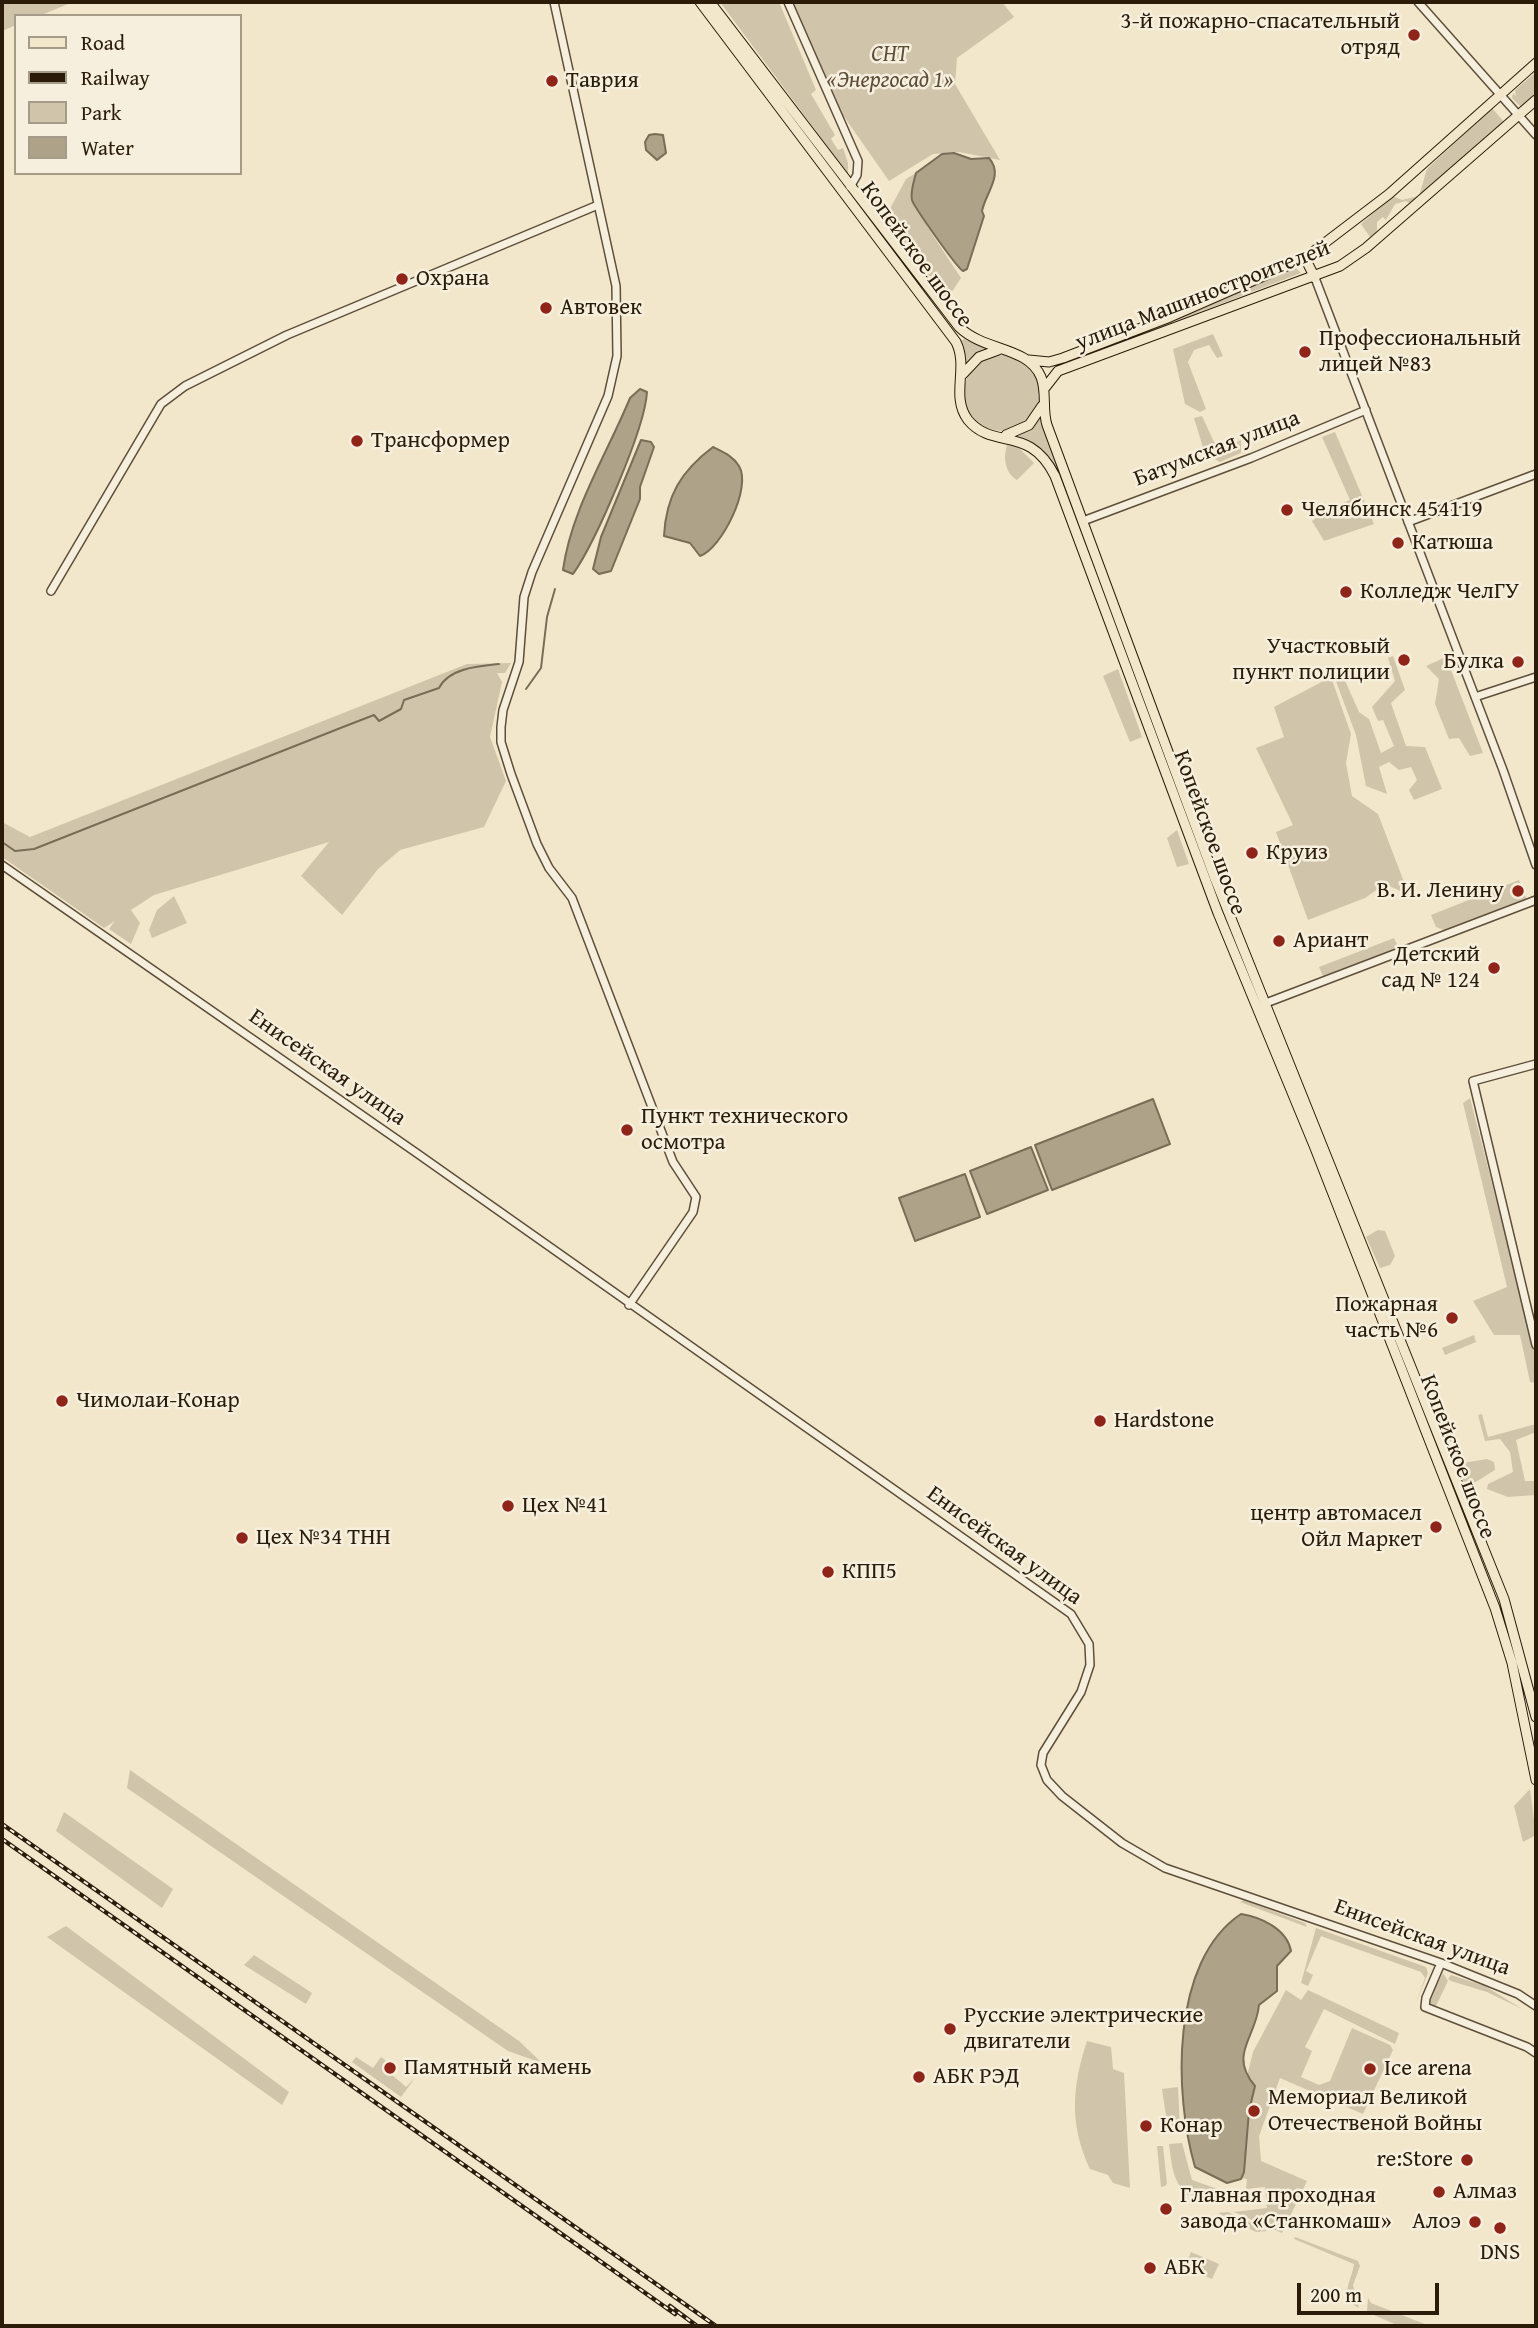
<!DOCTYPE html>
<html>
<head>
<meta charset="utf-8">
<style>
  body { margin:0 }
  #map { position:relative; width:1538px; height:2328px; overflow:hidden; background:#f2e7cb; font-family:"Gentium Book Plus",serif }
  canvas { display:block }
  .frame { position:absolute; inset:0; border:4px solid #2b1c0a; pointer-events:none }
  .legend { position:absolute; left:14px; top:14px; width:228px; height:161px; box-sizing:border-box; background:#f7efdd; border:2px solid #a59b89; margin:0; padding:9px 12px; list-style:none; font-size:21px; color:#2b1c0a }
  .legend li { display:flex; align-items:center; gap:14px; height:35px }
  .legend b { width:35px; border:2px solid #a59b89 }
  .scale { position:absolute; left:1297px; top:2283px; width:142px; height:32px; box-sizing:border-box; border:4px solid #2b1c0a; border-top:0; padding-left:9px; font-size:21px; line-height:24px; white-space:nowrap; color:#2b1c0a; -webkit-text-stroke:5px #f7efdd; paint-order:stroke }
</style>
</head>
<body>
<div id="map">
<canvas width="1538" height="2328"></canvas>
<div class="frame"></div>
<ul class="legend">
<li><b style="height:9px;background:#f2e7cb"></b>Road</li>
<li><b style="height:9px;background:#2b1c0a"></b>Railway</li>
<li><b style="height:19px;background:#d0c4aa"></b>Park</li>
<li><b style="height:19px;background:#aea289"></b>Water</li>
</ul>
<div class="scale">200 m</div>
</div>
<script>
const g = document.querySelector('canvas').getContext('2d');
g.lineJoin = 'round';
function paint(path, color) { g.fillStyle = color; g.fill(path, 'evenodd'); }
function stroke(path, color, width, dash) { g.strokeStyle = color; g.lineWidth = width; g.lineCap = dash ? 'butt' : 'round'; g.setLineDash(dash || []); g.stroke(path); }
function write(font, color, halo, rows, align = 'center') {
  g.font = font + ' "Gentium Book Plus",serif'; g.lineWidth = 5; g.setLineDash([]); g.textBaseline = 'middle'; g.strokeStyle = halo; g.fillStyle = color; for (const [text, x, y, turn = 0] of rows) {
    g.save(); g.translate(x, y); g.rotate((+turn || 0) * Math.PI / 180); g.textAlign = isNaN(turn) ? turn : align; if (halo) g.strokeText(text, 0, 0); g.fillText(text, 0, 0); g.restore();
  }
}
const green = new Path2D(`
  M2,2H73L39,16H16V25L2,31Z
  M720,2H779L816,90L811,94L835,135L831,139L838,150L843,148L848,163V174Z
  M790,2H1002L1014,17L957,58L955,84L1000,160L959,152L933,154L889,181L831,98Z
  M1536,72V97L1521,107L1512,98L1513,93L1516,96L1515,90Z
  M1492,108L1504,122L1412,205L1406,201L1395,204L1386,220L1383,217L1377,222V231L1370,237L1361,224L1392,196L1402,200L1419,196L1427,169Z
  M916,173L911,196L915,208L961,278L947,299L885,218L906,179Z
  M1296,268L1301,273L1176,321L1175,319Z
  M1213,334L1223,356L1217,358L1209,345L1194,350L1188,362L1206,409L1200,412L1185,404L1173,349Z
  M965,338L987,350L967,364L961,341Z
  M964 393a38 38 0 1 1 76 0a38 38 0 1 1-76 0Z
  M1202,416L1214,442L1225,447L1241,440V453L1220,462L1205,454L1194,418Z
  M1040,417L1060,473H1058L1041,448L1015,436L1026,431Z
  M1335,432L1374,524L1324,541L1312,521L1324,511L1350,500L1322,437Z
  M1007,445L1017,446L1034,463L1017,480C1005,473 1003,458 1007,445Z
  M1061,475L1250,977L1249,978L1230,933Z
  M1393,656L1405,690L1391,703L1406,746L1425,747L1442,789L1414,800L1409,790L1417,780L1411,767L1399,770L1389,762L1379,767L1387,794L1366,786L1356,735L1334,676L1342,674L1359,712L1369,719L1381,753L1394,746L1383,720L1378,721L1372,707L1395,681L1388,658Z
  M1446,657L1483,753L1470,756L1459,738L1449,739L1435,704L1439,679L1426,666Z
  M511,663L505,673H497L502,682L490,737L506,781L484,827L400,850L378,869L342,915L301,876L329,842L154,895L131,910L140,923L131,944L109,929L115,921L104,928L2,857V822L30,837L467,664Z
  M1118,669L1142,737L1130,742L1103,676Z
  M1331,677L1351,734L1346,763L1352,796L1378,814L1409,895L1385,884L1365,898L1308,920L1276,832L1293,825L1256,748L1284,737L1274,707Z
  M1177,830L1189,864L1177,867L1167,838Z
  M1519,880L1527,900L1446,931L1436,927L1431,915Z
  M174,896L187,923L152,938L149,930L157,910Z
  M1394,938L1399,948L1323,976L1319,967Z
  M1470,1098L1536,1354V1383L1530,1382L1520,1335H1494L1473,1301L1507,1287L1463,1103Z
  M1378,1230L1385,1231L1395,1256L1390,1265L1380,1268L1366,1237Z
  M1474,1335L1476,1342L1445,1355L1442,1348Z
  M1436,1394L1454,1437L1453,1442L1447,1441L1433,1409Z
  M1482,1414L1488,1437L1536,1424V1432L1516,1440L1525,1481H1536V1495L1508,1497L1487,1489L1488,1484L1513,1472L1510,1452L1500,1439L1485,1441L1478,1415Z
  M1487,1459L1494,1462L1495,1470L1466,1488L1457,1464Z
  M130,1770L519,2041L542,2063L508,2051L127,1788Z
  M1530,1789L1536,1835L1523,1842L1514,1806Z
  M64,1812L173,1889L162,1908L56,1831Z
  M1244,1900L1305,1923L1307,1927L1240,1902Z
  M66,1926L289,2092L282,2105L47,1937Z
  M1316,1928L1426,1967L1428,1973L1415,2005L1425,1978L1421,1972L1321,1936L1306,1971L1313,1975L1308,1986L1301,1983Z
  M254,1955L312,1993L306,2004L244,1965Z
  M1443,1973L1448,1981L1435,2008L1430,2004V1997Z
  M1451,1975L1485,1986L1522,2009L1487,1992L1451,1981L1448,1979Z
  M1286,1990L1301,2000L1308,1990L1399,2033L1395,2044L1324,2009L1305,2047L1312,2051L1301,2077L1319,2085L1330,2081L1352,2028L1390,2045L1393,2050L1363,2114L1280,2078L1259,2136L1261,2161L1307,2181L1282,2233L1234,2212L1267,2208L1265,2187L1246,2189L1247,2179L1234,2177V2129L1253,2052Z
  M1087,2041L1111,2047L1113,2069L1124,2073L1130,2188L1113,2183L1108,2175L1090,2169C1069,2124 1072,2087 1087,2041Z
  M356,2057L373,2068L381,2057L395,2068L391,2074L406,2087L415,2078L401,2097L352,2062Z
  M1178,2087L1180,2128L1168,2129L1162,2089Z
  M1182,2143L1192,2180L1223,2191L1187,2195C1172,2179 1172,2166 1169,2144Z
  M1157,2146H1163L1167,2184L1165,2186L1161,2187Z
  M1228,2212L1267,2231L1256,2232L1218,2213Z
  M1295,2237L1358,2261L1360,2266L1353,2285L1359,2308C1338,2297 1351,2283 1354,2264L1294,2239Z
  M1191,2252L1219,2264L1212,2279L1185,2267Z
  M1368,2298L1371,2303L1430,2326H1399L1367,2312Z`);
const water = new Path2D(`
  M655,134L663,135L666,153L657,160L646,150L645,142L649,135Z
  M954,153L971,159L989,158C1004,175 986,192 982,211L984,216L967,269L963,271C957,268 914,207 912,200C910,192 914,181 916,173L942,154Z
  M640,389L647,392C645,429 595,543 573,574L563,570C571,510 607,454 630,398Z
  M641,440L651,442L654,447L640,487V499L611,571L599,574L593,569L601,537Z
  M713,447C723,452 733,456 739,466C752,487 722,548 700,556L690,543L664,536C666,496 681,471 713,447Z
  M1153,1099L1170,1144L1052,1190L1035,1145Z
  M1031,1147L1048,1190L987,1214L970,1171Z
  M965,1174L980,1217L915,1241L899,1198Z
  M1241,1914C1261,1917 1287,1929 1291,1951L1277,1966V1991L1259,2005C1256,2038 1228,2054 1255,2086L1249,2111L1244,2172L1241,2179L1227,2183L1195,2167C1174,2095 1170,1961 1241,1914Z`);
const stream = new Path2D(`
  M526,689L541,668L547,617L555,589
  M2,842L15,851L34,849L343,727L374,715L379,721L401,709L404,700L439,688C449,668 479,666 499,664`);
const minor = new Path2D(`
  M554,2L616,286L617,356L608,396L532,572L524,597L519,662L503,710L501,727V742L511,774L537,844L549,868L572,898L673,1162L696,1197L693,1212L629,1305
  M788,2L858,161L857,175L850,187
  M1418,2L1536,135
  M1315,278L1503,770L1536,865
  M1083,521L1251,458L1366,410
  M1408,522L1536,474
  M51,591L161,404L185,386L287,335L598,205
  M1475,697L1536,677
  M2,865L418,1154L1071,1614L1089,1644L1090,1665L1081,1692L1043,1753L1041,1765L1047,1780L1062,1796L1122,1843L1165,1868L1441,1963L1518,1994L1536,2006
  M1266,1003L1536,900
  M1536,1064L1473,1081L1536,1345
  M1441,1963L1426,1998L1425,2007L1527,2047L1536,2053`);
const major = new Path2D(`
  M700,2L956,342C969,368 950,396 968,420C994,451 1029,424 1055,476L1218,913L1315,1148L1495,1608L1512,1663L1536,1780
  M710,2L959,327C985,352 1028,346 1041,377C1047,392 1042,409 1047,425L1214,876L1504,1599L1536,1717
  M1305,258L1315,278
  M1029,360L1049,362L1063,358L1170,317L1305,258L1389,194L1536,63
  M962,375L979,357L998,350
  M1044,389L1058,371L1340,266L1366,248L1536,100
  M1006,435L1029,425L1042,406`);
const rail = new Path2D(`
  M2,1824L716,2326
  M2,1839L675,2314
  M670,2306L697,2326`);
const markers = [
  [1414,35,7,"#8f2418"],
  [552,81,7,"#8f2418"],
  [402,279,7,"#8f2418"],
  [546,308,7,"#8f2418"],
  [1305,352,7,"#8f2418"],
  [357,441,7,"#8f2418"],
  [1287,510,7,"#8f2418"],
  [1398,543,7,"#8f2418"],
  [1346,592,7,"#8f2418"],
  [1404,660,7,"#8f2418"],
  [1518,662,7,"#8f2418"],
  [1252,853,7,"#8f2418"],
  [1518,891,7,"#8f2418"],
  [1279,941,7,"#8f2418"],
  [1494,968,7,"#8f2418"],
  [627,1130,7,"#8f2418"],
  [1452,1318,7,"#8f2418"],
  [62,1401,7,"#8f2418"],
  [1100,1421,7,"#8f2418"],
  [508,1506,7,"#8f2418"],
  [1436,1527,7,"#8f2418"],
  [242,1538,7,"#8f2418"],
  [828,1572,7,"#8f2418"],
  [950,2029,7,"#8f2418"],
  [390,2068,7,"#8f2418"],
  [1370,2069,7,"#8f2418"],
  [919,2077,7,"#8f2418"],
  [1254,2111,7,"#8f2418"],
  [1146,2126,7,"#8f2418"],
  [1467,2160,7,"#8f2418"],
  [1439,2192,7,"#8f2418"],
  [1166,2209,7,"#8f2418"],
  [1475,2222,7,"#8f2418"],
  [1500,2228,7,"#8f2418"],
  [1150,2268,7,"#8f2418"]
];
const poiNames = [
  ["3-й пожарно-спасательный",1400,22,"right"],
  ["отряд",1400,48,"right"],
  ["Таврия",566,81],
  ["Охрана",416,279],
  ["Автовек",560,308],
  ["Профессиональный",1319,339],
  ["лицей №83",1319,365],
  ["Трансформер",371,441],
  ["Челябинск 454119",1301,510],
  ["Катюша",1412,543],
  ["Колледж ЧелГУ",1360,592],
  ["Участковый",1390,647,"right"],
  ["пункт полиции",1390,673,"right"],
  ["Булка",1504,662,"right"],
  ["Круиз",1266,853],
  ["В. И. Ленину",1504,891,"right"],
  ["Ариант",1293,941],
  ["Детский",1480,955,"right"],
  ["сад № 124",1480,981,"right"],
  ["Пункт технического",641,1117],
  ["осмотра",641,1143],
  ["Пожарная",1438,1305,"right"],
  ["часть №6",1438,1331,"right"],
  ["Чимолаи-Конар",76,1401],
  ["Hardstone",1114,1421],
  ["Цех №41",522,1506],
  ["центр автомасел",1422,1514,"right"],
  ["Ойл Маркет",1422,1540,"right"],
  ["Цех №34 ТНН",256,1538],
  ["КПП5",842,1572],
  ["Русские электрические",964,2016],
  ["двигатели",964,2042],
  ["Памятный камень",404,2068],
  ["Ice arena",1384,2069],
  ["АБК РЭД",933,2077],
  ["Мемориал Великой",1268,2098],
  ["Отечественой Войны",1268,2124],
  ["Конар",1160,2126],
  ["re:Store",1453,2160,"right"],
  ["Алмаз",1453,2192],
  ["Главная проходная",1180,2196],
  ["завода «Станкомаш»",1180,2222],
  ["Алоэ",1461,2222,"right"],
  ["DNS",1500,2253,"center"],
  ["АБК",1164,2268]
];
const parkNames = [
  ["СНТ",890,55],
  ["«Энергосад 1»",890,81]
];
const streetNames = [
  ["Копейское шоссе",916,255,54],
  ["улица Машиностроителей",1203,296,-21],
  ["Батумская улица",1217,449,-21],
  ["Копейское шоссе",1209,833,70],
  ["Енисейская улица",327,1068,35],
  ["Копейское шоссе",1457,1457,69],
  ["Енисейская улица",1004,1546,36],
  ["Енисейская улица",1422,1938,20]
];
paint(green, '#d0c4aa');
paint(water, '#aea289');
stroke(water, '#7a6c56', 2);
stroke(stream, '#7a6c56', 2);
stroke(minor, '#5d4f3a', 10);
stroke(major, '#2b1c0a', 11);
stroke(minor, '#f7efdd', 7);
stroke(major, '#f2e7cb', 9);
stroke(rail, '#2b1c0a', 4.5);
stroke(rail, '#f7efdd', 2, [5]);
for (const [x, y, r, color] of markers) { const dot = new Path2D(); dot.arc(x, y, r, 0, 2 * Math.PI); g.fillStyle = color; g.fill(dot); stroke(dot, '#f7efdd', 2.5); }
write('23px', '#2b1c0a', '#f7efdd', poiNames, 'left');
write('italic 23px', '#5d4e3a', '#f7efdd', parkNames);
write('23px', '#2b1c0a', '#f7efdd', streetNames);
</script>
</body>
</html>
